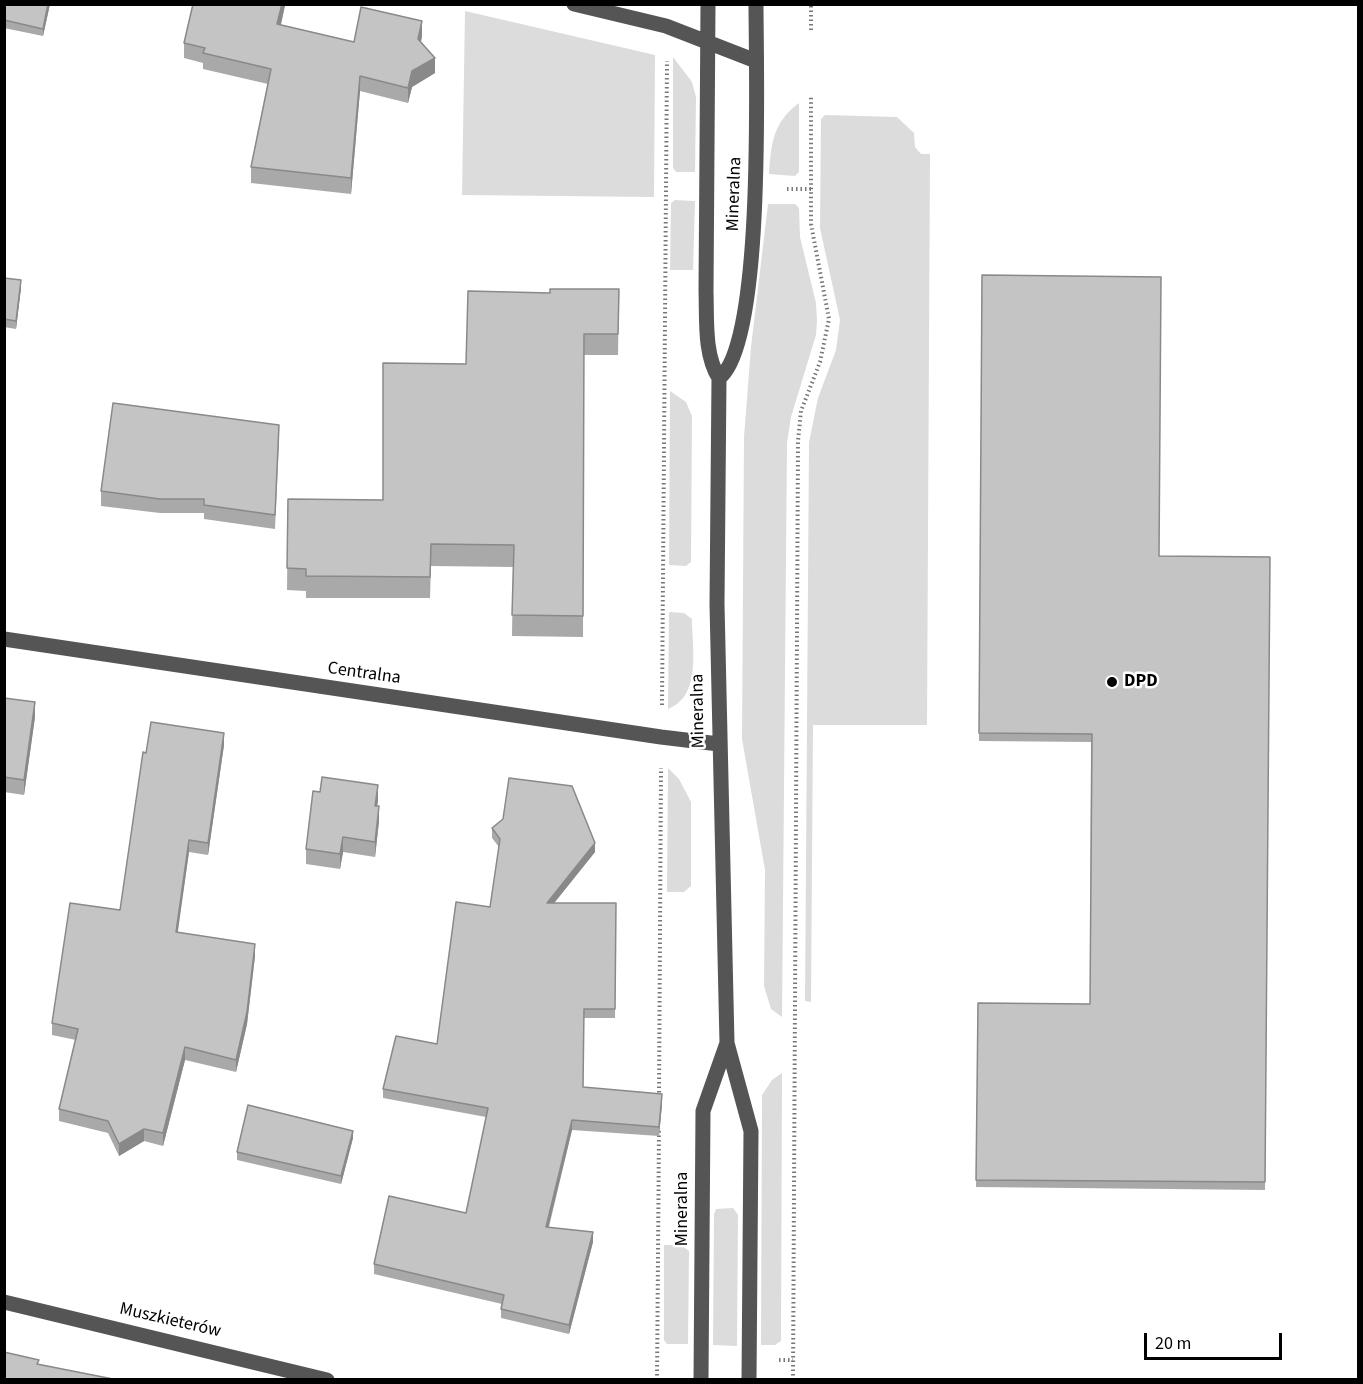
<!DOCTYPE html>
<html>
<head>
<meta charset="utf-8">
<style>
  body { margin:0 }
  #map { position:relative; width:1363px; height:1384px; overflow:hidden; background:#fff; font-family:"Source Sans 3",sans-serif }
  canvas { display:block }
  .frame { position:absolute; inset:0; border:6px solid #000; pointer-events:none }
  .scale { position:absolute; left:1144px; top:1333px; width:138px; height:27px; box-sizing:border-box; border:3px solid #000; border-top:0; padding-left:8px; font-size:18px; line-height:21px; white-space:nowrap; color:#000; -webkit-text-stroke:4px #fff; paint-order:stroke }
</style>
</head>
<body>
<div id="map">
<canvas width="1363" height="1384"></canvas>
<div class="frame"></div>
<div class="scale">20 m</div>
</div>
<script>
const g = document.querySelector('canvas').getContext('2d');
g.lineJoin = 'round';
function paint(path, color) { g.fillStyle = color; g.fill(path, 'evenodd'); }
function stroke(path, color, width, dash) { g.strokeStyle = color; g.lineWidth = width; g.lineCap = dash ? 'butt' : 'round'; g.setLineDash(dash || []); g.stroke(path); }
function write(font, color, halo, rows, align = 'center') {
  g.font = font + ' "Source Sans 3",sans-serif'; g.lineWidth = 5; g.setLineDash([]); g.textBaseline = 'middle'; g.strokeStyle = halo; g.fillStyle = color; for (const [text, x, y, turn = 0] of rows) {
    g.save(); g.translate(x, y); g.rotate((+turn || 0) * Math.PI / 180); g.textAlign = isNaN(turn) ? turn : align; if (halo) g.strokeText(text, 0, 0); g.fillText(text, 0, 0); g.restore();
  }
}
const green = new Path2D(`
  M465,11L655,55L654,197L462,195Z
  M673,57L692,82L696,97L695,172H676L673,168Z
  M799,103V172L795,176L769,174C771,144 773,122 799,103Z
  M825,115L897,117L914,133L915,147L921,154H930L927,725H813L811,1002L805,1001L809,442L818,398L836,350L840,320L820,228L821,119Z
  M675,200L695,201L693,270H670L671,203Z
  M768,204H795L799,208L800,237L816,303L817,321L816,335L791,417L787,443L782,1017L771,1009L764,986L765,870L742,739L744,437L751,347Z
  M670,391L686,402L692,416L691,562L686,566L669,565Z
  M669,612L684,613L692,619C692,649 702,696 668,709Z
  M668,768L679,779L691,802V886L684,892H667Z
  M782,1073L781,1341L775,1345H761L762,1095L772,1080Z
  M733,1208L738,1215L737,1346L713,1345L714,1214L716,1209Z
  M664,1245H681L689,1251L688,1344H667L664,1340Z`);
const path = new Path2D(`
  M811,30V4
  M787,189H811
  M662,705L667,61
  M659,1097L661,768
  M779,1360H793
  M657,1380L659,1131
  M793,1380L798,441L801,411L820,362L829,319L811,224V95`);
const minor = new Path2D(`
  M574,4L666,26L756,61
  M708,4L706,292C707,319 704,355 719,378L717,604L727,1043L751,1131L749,1380
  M719,378C765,346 756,67 756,4
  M4,639L661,737L719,744
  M4,1302L327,1380
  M701,1380L703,1111L727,1043`);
const wall = new Path2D(`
  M4,4H50L43,36L4,28Z
  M285,4L281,25L354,42L422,36L421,42L435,73L412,87L408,103L360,91L351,194L251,183V167L268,84L203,69V63L184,58V43Z
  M982,275L1159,556L1270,557L1265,1190L976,1187L978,1003L1090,1004L1091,742L979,741Z
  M4,278L21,288L16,329L4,327Z
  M619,289L618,355H584L583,637L512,636L513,567L431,566L430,598H306V591L287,590L288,499L383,500L466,364L550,293Z
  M279,440L275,529L204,519V513H160L101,506V491Z
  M4,698L35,717L24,795L4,792Z
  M224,745L208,855L189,852L177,933L255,956L247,1024L236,1072L185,1060L163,1146L144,1141L119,1156L108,1133L59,1121V1109L76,1040L52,1035V1023L120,910L146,753Z
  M378,800L377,806L379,821L375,857L343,852L340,869L306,864V849Z
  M492,828L595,852L554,903H616L615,1018H584L583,1087L662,1104L659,1136L572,1130L549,1227L593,1242L569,1334L501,1318V1309L502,1304L374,1274V1264L466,1213L486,1117L383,1098V1089L437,1044L490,907L499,847L492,838Z
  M353,1138L341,1184L237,1160V1152Z`);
const shadedWall = new Path2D(`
  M48,4H50L43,36V29Z
  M282,4H285V6L277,40V24Z
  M422,21V36L418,55V39Z
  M435,58V73L412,87L408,103V88L412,71Z
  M360,76V91L351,194V178Z
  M21,280V288L16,329V321Z
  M35,702V717L24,795V780Z
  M224,733V745L208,855V843Z
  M378,785V800L375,821V806Z
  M379,806V821L375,857V842Z
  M343,837V852L340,869V854Z
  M189,840V852L176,945V932Z
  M595,843V852L547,912V903Z
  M255,944V956L247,1024L236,1072V1060Z
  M185,1047V1060L163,1146V1133Z
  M662,1094V1104L659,1136V1127Z
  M572,1120V1130L546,1236V1227Z
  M144,1129V1141L119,1156V1144Z
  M353,1131V1138L341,1184V1176Z
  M593,1232V1242L569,1334V1325Z`);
const building = new Path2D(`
  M4,4H48L43,29L4,20Z
  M193,4H282L277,24L354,42L361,7L422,21L418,39L435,58L412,71L408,88L360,76L351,178L251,167L271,69L203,53L205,48L184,43Z
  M982,275L1161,277L1159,556L1270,557L1265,1182L976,1180L978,1003L1090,1004L1092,734L979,733Z
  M4,278L21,280L16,321L4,319Z
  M550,289H619L618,334H584L583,616L512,615L514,545L431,544L430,577L306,576V569L287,568L288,499L383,500V363L466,364L468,291L550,293Z
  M113,403L279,425L275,515L204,505V499H160L101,491Z
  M4,698L35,702L24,780L4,777Z
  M151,722L224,733L208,843L189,840L176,932L255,944L247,1012L236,1060L185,1047L163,1133L144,1129L119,1144L108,1121L59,1109L78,1029L52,1023L70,903L120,910L143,752L146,753Z
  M322,777L378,785L375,806H379L375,842L343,837L340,854L306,849L313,791L320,792Z
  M509,778L572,786L595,843L547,903H616L615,1009H584L583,1087L662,1094L659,1127L572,1120L546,1227L593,1232L569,1325L501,1309L504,1295L374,1264L389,1196L466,1213L488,1108L383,1089L396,1036L437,1044L456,902L490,907L500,839L492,828L503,819Z
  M248,1105L353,1131L341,1176L237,1152Z
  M4,1352L39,1360L37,1364L118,1380H4Z`);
const markers = [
  [1112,682,6,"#000"]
];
const streetNames = [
  ["Mineralna",735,194,-88],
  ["Centralna",364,674,8],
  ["Mineralna",699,711,-91],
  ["Mineralna",683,1209,-90],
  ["Muszkieterów",170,1321,13]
];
const poiNames = [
  ["DPD",1124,682]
];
paint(green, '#dcdcdc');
stroke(path, '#777', 4, [1.5, 3]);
stroke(minor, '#555', 15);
paint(wall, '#a9a9a9');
paint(shadedWall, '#898989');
paint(building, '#c4c4c4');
stroke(building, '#898989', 1.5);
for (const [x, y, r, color] of markers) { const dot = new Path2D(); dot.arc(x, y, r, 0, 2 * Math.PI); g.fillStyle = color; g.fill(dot); stroke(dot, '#fff', 2); }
write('18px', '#000', '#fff', streetNames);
write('bold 18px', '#000', '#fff', poiNames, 'left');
</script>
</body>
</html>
